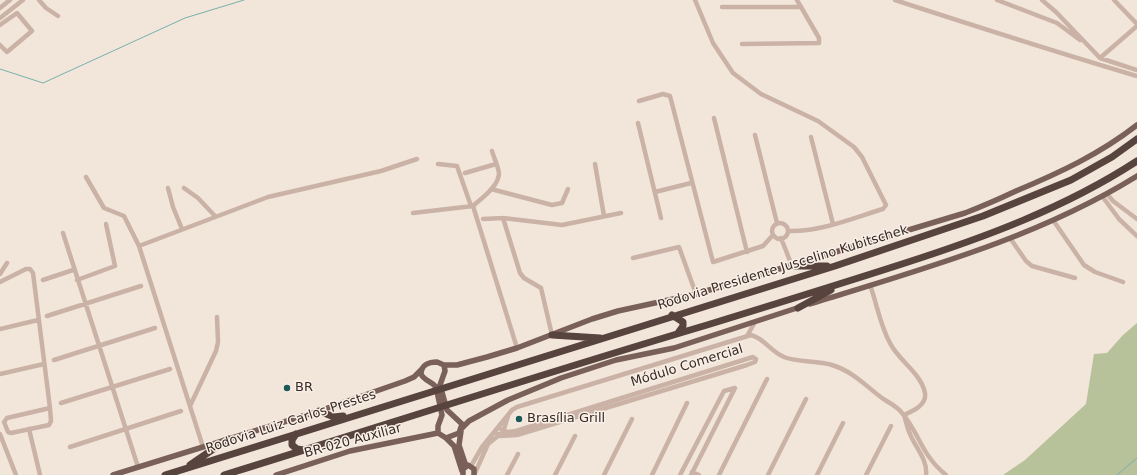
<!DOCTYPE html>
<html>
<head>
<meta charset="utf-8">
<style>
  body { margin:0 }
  canvas { display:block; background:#f2e5da }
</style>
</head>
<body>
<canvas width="1137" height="475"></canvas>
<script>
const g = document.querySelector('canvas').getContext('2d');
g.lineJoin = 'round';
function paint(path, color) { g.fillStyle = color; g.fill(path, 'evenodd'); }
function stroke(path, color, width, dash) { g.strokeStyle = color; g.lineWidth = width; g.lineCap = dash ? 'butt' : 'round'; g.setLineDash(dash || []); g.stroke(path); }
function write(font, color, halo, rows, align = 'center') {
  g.font = font + ' "DejaVu Sans",sans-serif'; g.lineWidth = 3; g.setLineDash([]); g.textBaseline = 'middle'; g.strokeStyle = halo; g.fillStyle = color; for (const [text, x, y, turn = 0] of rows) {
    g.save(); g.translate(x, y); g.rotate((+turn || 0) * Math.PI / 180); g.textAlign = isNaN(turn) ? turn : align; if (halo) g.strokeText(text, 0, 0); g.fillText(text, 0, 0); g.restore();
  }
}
const green = new Path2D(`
  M1137,323V475H1003L1025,460L1086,404L1094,354L1107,353L1123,335Z`);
const stream = new Path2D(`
  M0,69L43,83L185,18L244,0
  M1117,475L1137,458`);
const minor = new Path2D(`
  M39,0L46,8L58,16
  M695,0L713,43L733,73L761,94L818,121L854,147L862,157L886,205L883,209C853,218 820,232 788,231
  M895,0C975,26 1056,52 1137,76
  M997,0L1057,23L1080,40
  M1042,0L1056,12L1100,58L1137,70
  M1114,0L1137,24
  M722,7H801
  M0,8L10,0
  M0,18L23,0
  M0,25L17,13L32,31L7,52L0,45
  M742,44L819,43V38L797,0
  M1100,58L1137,26
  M639,101L663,94L670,96L713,262L763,246L773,235
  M714,118L747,252
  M638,123L661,218
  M755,135L777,223
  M811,137L833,224
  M492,151C494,158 498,166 499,173C499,186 482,198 473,206L517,348
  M438,164L457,166L471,206
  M595,164L604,216
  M465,173L496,164
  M86,177L104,208L124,216L139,246L203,447
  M168,188L173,207L182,229
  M184,188L198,198L215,216
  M491,189L552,205L562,203L568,189
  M655,192L691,183
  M1107,194L1113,201L1137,219
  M1102,196L1119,219L1137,236
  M413,213L473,206
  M503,218L520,273L524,278L541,288L552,335
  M483,219L503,218L562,225L621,213
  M1053,220L1084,265L1095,272L1123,282
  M772 231a8 8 0 1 1 16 0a8 8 0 1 1-16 0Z
  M63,233L138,467
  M781,238L792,266
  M1010,238L1026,261L1032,266L1075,278
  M139,246L268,197L381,171L417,159
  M633,258L679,247L696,294
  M0,274L7,263
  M43,280L73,270
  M77,280L115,266L106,224
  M0,282L26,269H30L33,273L50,408L51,421L49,425L11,433L8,432L4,422L7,418L50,408
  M870,285C877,304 880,325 890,343C898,360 921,373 925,393C927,405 913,411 904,415C906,421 907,428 910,434C915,447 928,460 926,475
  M47,316L141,286
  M0,329L38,320
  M747,336L755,322
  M54,360L155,328
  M0,374L44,364
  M61,403L170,369
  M190,406L216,351L218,342L217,317
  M29,429L40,475
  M495,432L500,436L517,435L747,365L755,362L756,359L753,357L516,431L508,432L498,428
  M0,434L16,475
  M70,447L181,411
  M471,466L482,447L512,410L517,407L751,335C764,338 771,352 784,357C799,363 816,360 832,365C852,371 866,386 882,398C889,403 897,406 902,413C920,434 921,455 946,475
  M692,472L699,475
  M475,473L488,444L503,432L508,416
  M507,475L518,454
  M555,475L575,436
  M604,475L632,419
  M652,475L687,403
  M680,475L724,391L735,388L691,475
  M719,475L767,379
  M768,475L806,399
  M817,475L843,423
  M866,475L891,426`);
const major = new Path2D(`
  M810,304C922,269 1037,238 1137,176
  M444,365L445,371L440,385L447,410L462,424L459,433L446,438L438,433V426L442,415L436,387C432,381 424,381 421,374C421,365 429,362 437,362L444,365H457L487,357L517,348L592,319L618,311L696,294L965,213C983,206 999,199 1016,191C1059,173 1100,154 1137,125
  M462,428L469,421L508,400L561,378L616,360L674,348L800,307
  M461,431L459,445L466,466
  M446,438L454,446L462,471
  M113,475L319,411L405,381L414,377L421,370
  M276,475L350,451L438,433
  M463,475V469L468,465L474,469V475`);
const highway = new Path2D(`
  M792,266H827
  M798,308L831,290
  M672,315L683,322V326L678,333
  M552,335L600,338
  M319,411L334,417L343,416
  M296,434L292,440V445L297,449L304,450
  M190,465L228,439
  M165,475L835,266L983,216L1071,180L1112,157L1137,139
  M224,475C385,425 545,373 707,325C772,305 837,285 902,264C983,238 1065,208 1137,161`);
const markers = [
  [287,388,4,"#1c5958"],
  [519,419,4,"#1c5958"]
];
const streetNames = [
  ["Rodovia Presidente Juscelino Kubitschek",783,268,-17],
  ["Módulo Comercial",687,366,-17],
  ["Rodovia Luiz Carlos Prestes",291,422,-18],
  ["BR-020 Auxiliar",353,441,-15]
];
const poiNames = [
  ["BR",295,388],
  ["Brasília Grill",527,419]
];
paint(green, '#b7c19a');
stroke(stream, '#78b0ae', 1);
stroke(minor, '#cab3a6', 4.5);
stroke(major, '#796058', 5.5);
stroke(highway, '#57443e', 7);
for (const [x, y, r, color] of markers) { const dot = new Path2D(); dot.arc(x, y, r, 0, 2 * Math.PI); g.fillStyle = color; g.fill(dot); stroke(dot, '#faefe6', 1.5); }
write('13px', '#362b27', '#faefe6', streetNames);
write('13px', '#362b27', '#faefe6', poiNames, 'left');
</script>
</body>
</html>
